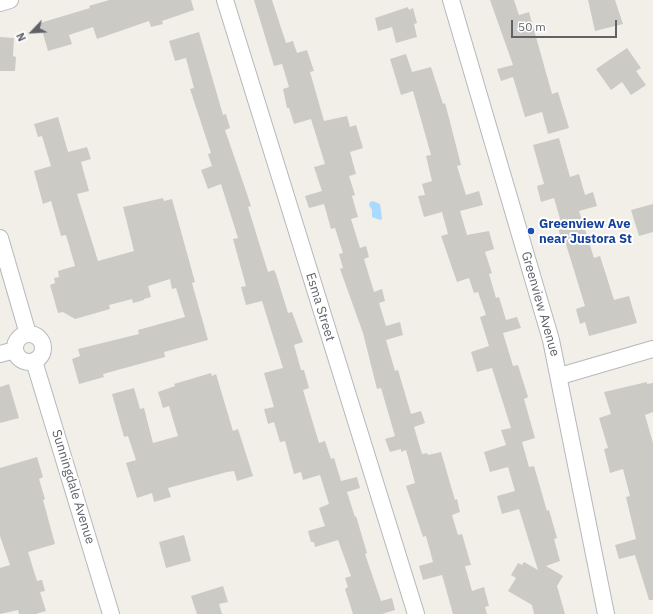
<!DOCTYPE html>
<html>
<head>
<meta charset="utf-8">
<style>
  body { margin:0 }
  #map { position:relative; width:653px; height:614px; overflow:hidden; background:#f1efe8; font-family:"IBM Plex Sans",sans-serif }
  canvas { display:block }
  .north { position:absolute; left:12px; top:12px; width:40px; height:40px; -webkit-text-stroke:3px #fff; paint-order:stroke; rotate:245deg; font-size:11px; font-weight:700; line-height:16px; text-align:center; color:#5f6368 }
  .north::after { content:''; display:block; margin:auto; width:14px; height:18px; background:#5f6368; clip-path:polygon(50% 0,100% 100%,50% 72%,0 100%) }
  .scale { position:absolute; left:511px; top:20px; width:106px; height:18px; box-sizing:border-box; border:2px solid #5f6368; border-top:0; padding-left:5px; font-size:12px; line-height:14px; white-space:nowrap; color:#5f6368; -webkit-text-stroke:3px #fff; paint-order:stroke }
</style>
</head>
<body>
<div id="map">
<canvas width="653" height="614"></canvas>
<div class="north">N</div>
<div class="scale">50 m</div>
</div>
<script>
const g = document.querySelector('canvas').getContext('2d');
g.lineJoin = 'round';
function paint(path, color) { g.fillStyle = color; g.fill(path, 'evenodd'); }
function stroke(path, color, width, dash) { g.strokeStyle = color; g.lineWidth = width; g.lineCap = dash ? 'butt' : 'round'; g.setLineDash(dash || []); g.stroke(path); }
function write(font, color, halo, rows, align = 'center') {
  g.font = font + ' "IBM Plex Sans",sans-serif'; g.lineWidth = 4; g.setLineDash([]); g.textBaseline = 'middle'; g.strokeStyle = halo; g.fillStyle = color; for (const [text, x, y, turn = 0] of rows) {
    g.save(); g.translate(x, y); g.rotate((+turn || 0) * Math.PI / 180); g.textAlign = isNaN(turn) ? turn : align; if (halo) g.strokeText(text, 0, 0); g.fillText(text, 0, 0); g.restore();
  }
}
const water = new Path2D(`
  M373,201L380,204L382,219L380,220L372,217V210L369,205L370,202Z`);
const building = new Path2D(`
  M109,0H191L194,10L162,21L163,24L151,27L149,21L97,39L93,27L69,35L72,44L48,51L40,23L90,8L89,6Z
  M254,0H272L286,43L293,41L297,53L307,50L314,71L310,72L324,121L347,116L350,127L356,125L363,148L350,152L356,174L349,176L355,195L352,196L358,217L351,219L360,248L366,246L369,257L364,259L374,292L382,289L385,301L379,303L386,326L400,322L403,335L386,340L395,371L398,370L411,414L421,411L425,423L414,427L422,454L427,453L428,455L441,452L455,500L457,499L460,512L452,515L458,535L462,534L471,565L465,566L472,591L484,587L489,606L485,607L487,614H453L442,575L423,580L419,566L433,562L426,536L423,537L406,486L415,483L406,450L401,452V449L390,452L385,439L395,436L381,388L377,389L363,333L340,269L343,268L339,254L343,253L335,228L331,229L324,204L309,208L305,196L322,191L314,167L325,164L311,119L294,124L289,108H287L283,89L289,87L282,64L274,66Z
  M490,0H514L519,15L529,12L552,94L558,92L569,128L548,134L542,112L525,117L513,77L501,81L497,69L513,65Z
  M588,0H615L623,24L595,31Z
  M408,7L409,10L413,8L417,23L414,24L417,37L396,43L392,27L378,31L375,18Z
  M199,32L223,115L226,114L230,128L225,130L246,191L251,206L248,207L268,272L274,270L276,274L288,313L292,312L303,342L294,345L301,370H304L309,388L303,390L319,443L325,441L331,459L334,458L341,481L357,477L360,488L347,492L355,517L356,516L367,553L365,554L381,601L392,598L395,610L382,614H353L345,589L348,587L345,578L351,576L338,540L315,547L314,542H311L308,531L325,526L319,508L329,504L320,475L303,480L301,472L294,474L285,441L280,442L274,422L268,424L264,409L274,407L264,373L283,368L262,301L246,305L241,287L246,286L233,239L238,238L221,184L208,189L201,170L212,166L208,154L211,153L190,89L194,88L186,58L175,61L169,41Z
  M0,37L14,38L13,56L16,57L15,71H0Z
  M627,48L641,68L636,71L646,85L631,95L622,82L611,90L596,69Z
  M406,54L412,72L431,67L443,104L445,103L449,118L461,165L457,166L466,195L479,191L483,205L460,211L467,235L489,231L494,249L485,252L492,273L489,274L496,298L499,297L506,320L517,317L521,328L503,333L513,366L518,365L528,397L524,399L535,438L522,442L529,467L534,466L547,511L549,510L557,538L554,539L560,561L546,566L563,576L557,586L565,614H534L532,605L508,591L516,578L511,575L518,563L522,565L524,562L538,570L519,509L502,514L497,496L515,491L508,467L490,472L484,452L506,445L501,430L511,428L492,368L477,372L471,352L489,346L480,317L486,315L478,292L474,293L469,278L457,282L441,236L448,234L442,212L424,217L418,196L425,195L422,184L432,181L426,156L431,155L413,91L401,95L390,59Z
  M58,117L68,152L87,147L91,159L81,162L89,191L77,194L98,261L134,251L123,207L163,198L164,201L172,199L195,282L192,283L208,340L164,352L165,357L103,374L104,377L79,384L72,359L80,356L78,349L139,334L138,330L185,317L176,288L172,289L170,279L148,286L151,297L144,299V300L133,303L132,299L109,305L110,309L75,319L63,312L58,313L50,285L55,283L54,278L59,277L58,271L75,266L66,235L61,236L51,201L43,204L34,171L51,166L42,136L38,137L34,124Z
  M559,138L570,177L579,174L585,195L593,192L597,206L579,211L594,258L600,256L614,300L629,296L637,323L589,336L585,322L580,324L576,309L585,306L565,241L562,242L558,228L562,226L554,198L541,202L537,186L544,184L533,145Z
  M653,204V232L639,236L631,210Z
  M211,373L212,376L216,374L233,431L238,429L253,476L237,481L234,471L227,472L168,488L171,497L154,502L152,493L137,498L126,463L136,460L128,436L124,437L112,394L134,388L140,409L144,408L153,443L178,436L169,406L163,408L158,392L175,386L174,384Z
  M647,382V384L653,383V412L645,415L653,443V600H649L635,555L619,559L615,545L636,539L626,497L630,496L623,469L610,473L604,449L608,448L599,418L611,414L604,392Z
  M9,384L19,418L0,423V387Z
  M37,457L43,477L39,479L45,499L43,500L55,544L28,552L37,581L42,580L45,591L40,592L46,611L36,614H19L18,610L0,614V568L10,565L0,536V468Z
  M184,535L191,561L166,568L159,542Z
  M223,586L228,602L219,604L222,614H197L191,596Z`);
const minor = new Path2D(`
  M225,0L416,614
  M451,0L551,340L606,614
  M0,3L10,0
  M0,238L28,334
  M15 348a14 14 0 1 1 28 0a14 14 0 1 1-28 0Z
  M0,354L15,350
  M34,361L111,614
  M560,376L653,349`);
const markers = [
  [531,231,4,"#1a4fb4"]
];
const transitNames = [
  ["Greenview Ave",539,224],
  ["near Justora St",539,239]
];
const streetNames = [
  ["Greenview Avenue",540,304,74],
  ["Esma Street",320,307,73],
  ["Sunningdale Avenue",73,487,73]
];
paint(water, '#aadaff');
paint(building, '#cccac5');
stroke(minor, '#b5b8bc', 18);
stroke(minor, '#fff', 16);
for (const [x, y, r, color] of markers) { const dot = new Path2D(); dot.arc(x, y, r, 0, 2 * Math.PI); g.fillStyle = color; g.fill(dot); stroke(dot, '#fff', 1.5); }
write('bold 13px', '#164399', '#fff', transitNames, 'left');
write('13px', '#5f6368', '#fff', streetNames);
</script>
</body>
</html>
